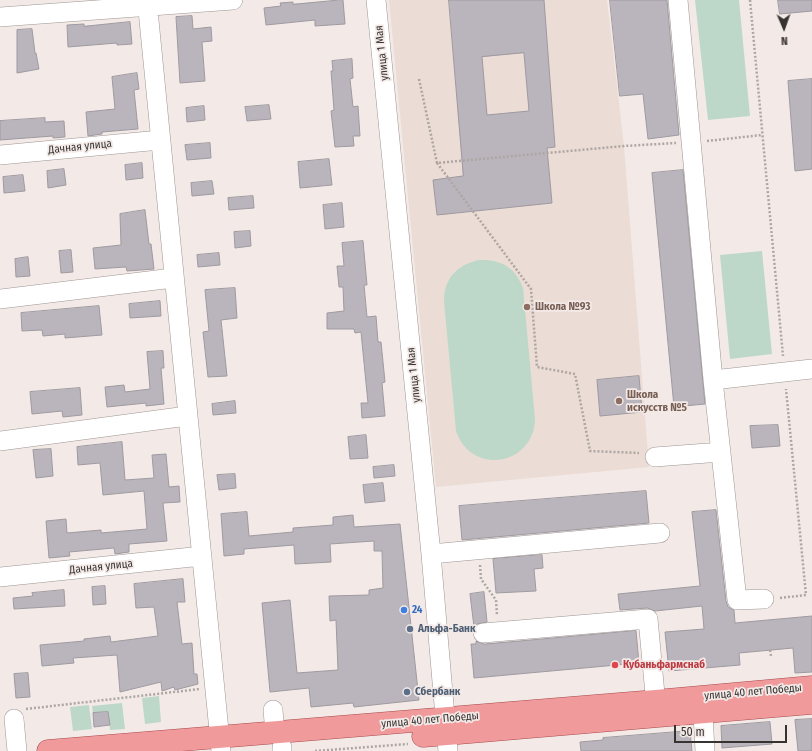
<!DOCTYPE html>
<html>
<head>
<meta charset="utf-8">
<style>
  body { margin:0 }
  #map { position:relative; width:812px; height:751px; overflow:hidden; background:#f3eae7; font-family:"Fira Sans Condensed",sans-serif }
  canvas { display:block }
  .north { position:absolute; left:764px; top:8px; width:40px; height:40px; -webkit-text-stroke:3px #f3eae7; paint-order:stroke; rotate:178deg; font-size:11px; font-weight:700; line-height:16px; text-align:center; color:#363331 }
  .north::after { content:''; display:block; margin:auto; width:14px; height:18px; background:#363331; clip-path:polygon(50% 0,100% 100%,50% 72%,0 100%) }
  .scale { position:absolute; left:674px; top:725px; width:113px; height:18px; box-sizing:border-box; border:2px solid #363331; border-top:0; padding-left:5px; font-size:12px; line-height:14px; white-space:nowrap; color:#363331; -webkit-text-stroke:3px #f3eae7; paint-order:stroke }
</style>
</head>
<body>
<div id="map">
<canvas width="812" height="751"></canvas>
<div class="north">N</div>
<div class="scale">50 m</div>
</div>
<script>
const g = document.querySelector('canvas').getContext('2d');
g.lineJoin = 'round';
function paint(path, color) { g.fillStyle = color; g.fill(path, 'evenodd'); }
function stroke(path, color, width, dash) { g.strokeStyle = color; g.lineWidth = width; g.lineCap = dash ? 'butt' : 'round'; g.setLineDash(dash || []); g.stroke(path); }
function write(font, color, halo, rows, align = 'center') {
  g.font = font + ' "Fira Sans Condensed",sans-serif'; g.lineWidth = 3.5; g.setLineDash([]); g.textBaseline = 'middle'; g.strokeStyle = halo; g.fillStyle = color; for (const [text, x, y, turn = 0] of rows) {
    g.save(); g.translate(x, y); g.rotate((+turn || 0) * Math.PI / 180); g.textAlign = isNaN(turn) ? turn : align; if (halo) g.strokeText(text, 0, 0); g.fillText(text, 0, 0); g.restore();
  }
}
const built = new Path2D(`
  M389,0H607L624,146L649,467L436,487Z`);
const green = new Path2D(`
  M695,0H739L750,116L708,120Z
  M762,251L772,354L730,359L720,255Z
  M480,260C501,259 516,268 523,288L535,419C534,466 471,476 456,431L444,301C444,278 458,264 480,260Z
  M159,696L161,722L145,724L142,698Z
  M122,703L125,729L110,730L108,712L93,713L92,706Z
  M89,705L92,729L73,731L70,707Z`);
const building = new Path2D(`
  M343,0L345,24L315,26V20L266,25L264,8L281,6L280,3L293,2V4Z
  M449,0H544L555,147L547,148L552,203L437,215L433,180L463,176ZM524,53L529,111L487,115L482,57Z
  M610,0H667L679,135L648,139L643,94L620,96Z
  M778,0H812V11L780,14Z
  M192,16L193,29L211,27L212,41L202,42L205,81L180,83L176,17Z
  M130,22L132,44L117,45V43L68,47L67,25L84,24V26Z
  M32,29L35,53H36L39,69L17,73V30Z
  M352,59L353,78L350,79L353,107L358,106L360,136H353L354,146L335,147L331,111L334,110L331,71H333L332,61Z
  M137,73L139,89L134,90L138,129L102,132V134L88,136L86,112L115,109L112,77Z
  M812,79V169L795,171L788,81Z
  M269,105L271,119L247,121L245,107Z
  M204,106L205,120L187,122L186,108Z
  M45,118V122L64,121L65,137L53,138V136L0,140V121Z
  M210,143L211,158L187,160L185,145Z
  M329,159L332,185L300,188L298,162Z
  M142,163L143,178L126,180L125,165Z
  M64,169L66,185L48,188L47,171Z
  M683,170L705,404L674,407L652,173Z
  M23,175L25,191L4,193L3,177Z
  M212,181L214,194L192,196L191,183Z
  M253,196L254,208L229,210L228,198Z
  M342,203L344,227L325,229L323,205Z
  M145,210L149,244H151L154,269L127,271L126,267L95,269L93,248L121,245L120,214Z
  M250,231L251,246L235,248L234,232Z
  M363,241L367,285H364L367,317L376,316L378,342H381L385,382L382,383L385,416L362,418L361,403H368L361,332L355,333L354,329H327V313L344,311L343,287H339L337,266H344L342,243Z
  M71,250L73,272L61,273L59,251Z
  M219,253L220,265L198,267L197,255Z
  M28,257L30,276L16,277L15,259Z
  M235,288L237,318L221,320L227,376L208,377L203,332L209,331L205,290Z
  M160,301L161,316L130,318L129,304Z
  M99,306L102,335L65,338V334L43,336L42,330L22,331L21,313Z
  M163,351L164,368H161L164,404L146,406V403L107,407L105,387L124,385L125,392L150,389L147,352Z
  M639,376L642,412L600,416L597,380Z
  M80,388L82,415L63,417L62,411L32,414L30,392Z
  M235,401L236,413L213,415L212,404Z
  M778,425L780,446L752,448L750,426Z
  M366,435L368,458L350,459L348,437Z
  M122,442L125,480L154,478L152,455L166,454L169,487L179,486L180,502L163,503L167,541L129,544V552L115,554L114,548L69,552L70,556L49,558L46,521L66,519L67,533L101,530V533L147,529L144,491L103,495L100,463L78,465L77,447Z
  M51,449L53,476L36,478L33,450Z
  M394,465L395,476L374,478L373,467Z
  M235,474L236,488L219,490L217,475Z
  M383,483L385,501L365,503L363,485Z
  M646,491L649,523L462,540L459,506Z
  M716,510L726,601L728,607L734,610L735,623L812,616V672L795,673L793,648L739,653L740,665L669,671L665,632L704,629L702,606L655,611L647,608L620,610L618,594L700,586L692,512Z
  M247,512L249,536L293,532V528L333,525V517L353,515L354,527L400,524L419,700L354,707L353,703L311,707L309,688L270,692L262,603L290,600L297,673L338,670L336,620L330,621L329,596L369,595V590L383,588L382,551H374V541L330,544L331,562L295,564L294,545L244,549V554L224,556L221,514Z
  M542,555L543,568L534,569L536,591L496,593L493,559Z
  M183,579L185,602H177L182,644L192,643L194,674H197L198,684L175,690L174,687L162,691L161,682L120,692L117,655L73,658L74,663L42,666L40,645L84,641V639L110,636L111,642L158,636L154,607L136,608L134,584Z
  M105,586L106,604L93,605L92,587Z
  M64,590L65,606L14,609L13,598L33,596L32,593Z
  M484,592L487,622L477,624L474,627L470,594Z
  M636,631L639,663L474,678L471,644H476V641L484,644Z
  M28,673L30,697L16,698L14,674Z
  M108,712L110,725L94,727L93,713Z
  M812,719V751H798L795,720Z
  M770,722L772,744L722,748L721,726Z
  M690,731L692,751H581L580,742L603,740V738Z`);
const path = new Path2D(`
  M750,0L783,356
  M419,79L437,163L624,146L676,143
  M707,141L762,135
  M437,163L531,289L537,367L575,374L590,451L639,453
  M480,565L481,579L496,600L497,615
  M780,598L806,595L786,389
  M770,650L771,656
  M26,709L200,689
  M315,751L408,744`);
const minor = new Path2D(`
  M147,0L221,751
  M376,0L431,554L448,751
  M678,0L713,380
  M0,17L233,0
  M0,155L160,140
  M0,299L173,278
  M0,441L187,416
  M655,457L721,452
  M431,554L660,533
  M0,577L202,556
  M764,599L737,600L713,380L812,369
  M483,633L648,619L657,716
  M273,710L275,733
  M703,714L705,751
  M14,719L17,751
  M282,747V751`);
const major = new Path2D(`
  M423,736L812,703
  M48,751L656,701L812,687`);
const markers = [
  [527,307,4,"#8d6e63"],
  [619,401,4,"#8d6e63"],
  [404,610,4,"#3f7fe0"],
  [410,629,4,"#5c6f8a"],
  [615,665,4,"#e0444e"],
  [407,692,4,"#5c6f8a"]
];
const streetNames = [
  ["улица 1 Мая",382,53,-96],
  ["Дачная улица",80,147,-6],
  ["улица 1 Мая",414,375,-96],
  ["Дачная улица",101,567,-6],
  ["улица 40 лет Победы",753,692,-5],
  ["улица 40 лет Победы",430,720,-5]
];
const educationNames = [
  ["Школа №93",535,307],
  ["Школа",627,395],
  ["искусств №5",627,408]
];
const shopNames = [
  ["24",412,610]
];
const serviceNames = [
  ["Альфа-Банк",418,629],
  ["Сбербанк",415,692]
];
const healthNames = [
  ["Кубаньфармснаб",623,665]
];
paint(built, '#ebdcd5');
paint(green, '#bdd8c8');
paint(building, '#bab5bc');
stroke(building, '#9e9aa0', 1);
stroke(minor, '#9d9592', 20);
stroke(major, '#a84a4c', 23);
stroke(path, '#ada6a3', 2.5, [2, 2]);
stroke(minor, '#fff', 19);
stroke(major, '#f09a9c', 22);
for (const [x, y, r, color] of markers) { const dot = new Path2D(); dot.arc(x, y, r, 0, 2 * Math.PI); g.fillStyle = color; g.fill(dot); stroke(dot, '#f3eae7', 1.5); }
write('11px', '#363331', '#f3eae7', streetNames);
write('bold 11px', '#785e54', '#f3eae7', educationNames, 'left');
write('bold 11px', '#366cbe', '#f3eae7', shopNames, 'left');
write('bold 11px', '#4e5e75', '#f3eae7', serviceNames, 'left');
write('bold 11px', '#be3a42', '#f3eae7', healthNames, 'left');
</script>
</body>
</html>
